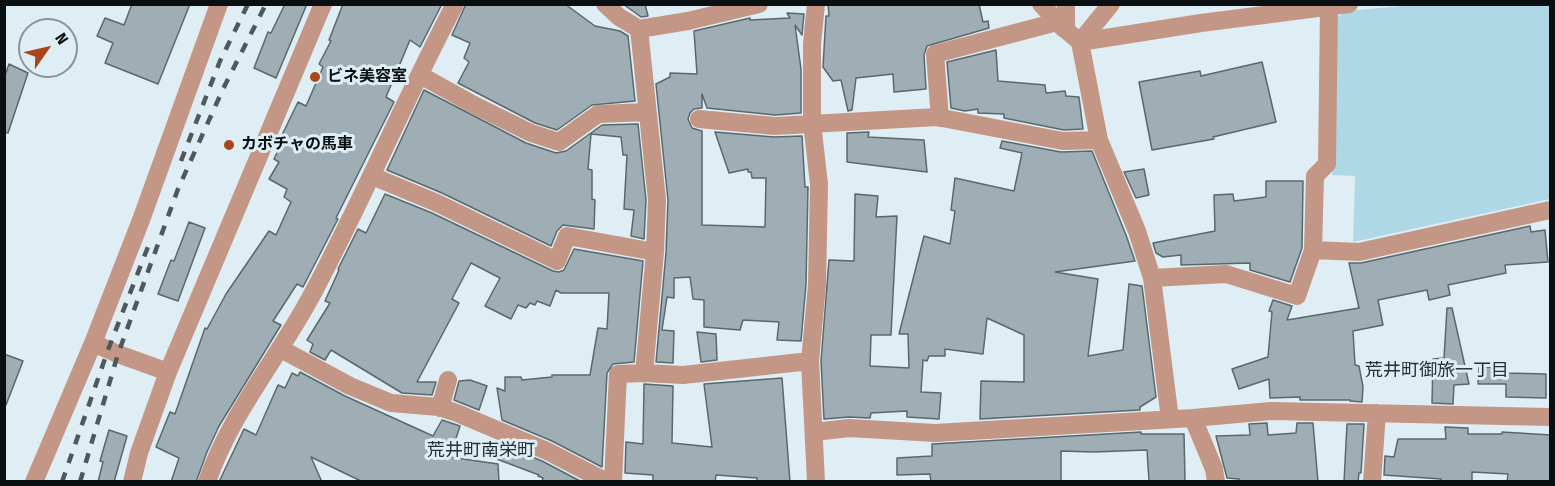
<!DOCTYPE html>
<html>
<head>
<meta charset="utf-8">
<style>
  body { margin:0 }
  #map { position:relative; width:1555px; height:486px; overflow:hidden; background:#deeef4; font-family:"Fira Sans Condensed",sans-serif }
  canvas { display:block }
  .frame { position:absolute; inset:0; border:6px solid #0a1012; pointer-events:none }
  .north { position:absolute; left:18px; top:18px; width:60px; height:60px; box-sizing:border-box; background:#deeef4; border:2px solid #89959a; border-radius:50%; rotate:56deg; font-size:16px; font-weight:700; line-height:24px; text-align:center; color:#0a1012 }
  .north::after { content:''; display:block; margin:auto; width:21px; height:27px; background:#ab461c; clip-path:polygon(50% 0,100% 100%,50% 72%,0 100%) }
</style>
</head>
<body>
<div id="map">
<canvas width="1555" height="486"></canvas>
<div class="frame"></div>
<div class="north">N</div>
</div>
<script>
const g = document.querySelector('canvas').getContext('2d');
g.lineJoin = 'round';
function paint(path, color) { g.fillStyle = color; g.fill(path, 'evenodd'); }
function stroke(path, color, width, dash) { g.strokeStyle = color; g.lineWidth = width; g.lineCap = dash ? 'butt' : 'round'; g.setLineDash(dash || []); g.stroke(path); }
function write(font, color, halo, rows, align = 'center') {
  g.font = font + ' "Fira Sans Condensed","Noto Sans JP",sans-serif'; g.lineWidth = 6; g.setLineDash([]); g.textBaseline = 'middle'; g.strokeStyle = halo; g.fillStyle = color; for (const [text, x, y, turn = 0] of rows) {
    g.save(); g.translate(x, y); g.rotate((+turn || 0) * Math.PI / 180); g.textAlign = isNaN(turn) ? turn : align; if (halo) g.strokeText(text, 0, 0); g.fillText(text, 0, 0); g.restore();
  }
}
const green = new Path2D(`
  M1412,5H1550V199L1353,242L1355,176L1332,175L1334,20L1346,11Z`);
const building = new Path2D(`
  M132,4H190L158,84L105,63L113,43L97,36L105,18L124,25Z
  M285,4H307L276,78L254,68L268,32L271,33Z
  M343,4H442L420,47L410,40L386,97L394,102L336,218L338,219L303,287L297,284L273,321L281,325L219,426L207,452L196,482H171L179,458L156,447L170,412L175,414L205,328L207,329L226,294L269,231L276,235L291,202L284,197L287,189L269,179L279,162L274,159L285,136L282,135L298,102L306,106L323,67L319,64L331,41L329,40Z
  M466,4H565L595,26L620,31L628,36L635,101L592,105L557,130L535,123L458,83L469,62L464,58L470,43L452,35Z
  M645,4L648,16L641,17L623,4Z
  M828,4H979L983,22L988,21L989,28L927,46L924,55L926,89L894,92L893,74L856,78L852,110L848,111L841,80L833,81L823,67L826,16H829Z
  M787,13L804,14L802,35L795,25L801,69V113L775,115L707,108L702,94V108L694,109L690,113L688,119L692,128L702,131V225L765,227L766,178H752L751,172H748V169L729,173L715,132L774,137L802,136L805,187H808L806,284L801,341L777,340L779,322L743,320L740,330L704,327V300L693,299L690,277L674,278V298L667,297L662,330L674,331L673,363L656,362L666,253L668,200L656,84L670,77V73L697,74L694,31L750,18V20L790,18Z
  M996,50L998,81L1045,85L1046,93L1065,91L1066,96L1079,97L1083,129L1064,130L1004,118V114L978,113V109L965,111L951,108L947,62Z
  M1262,62L1276,122L1213,137L1214,139L1152,150L1139,82L1200,71L1201,76Z
  M9,64L28,73L8,133L4,132V78Z
  M424,90L526,143L556,153L566,151L602,125L638,124L646,200L644,239L631,236L634,210L624,209L627,155H623L621,137L591,134L588,169L592,170V199L595,200L594,229L563,225L557,231L551,246L442,193L387,170Z
  M869,132L868,137L924,140L927,172L847,162V133Z
  M1002,141L1061,152L1092,151L1126,235L1135,261L1055,272L1098,279L1088,356L1123,350L1129,284L1142,286L1156,397L1140,407V410L980,419L981,381L1024,382V335L987,318L983,354L945,349V356H929L927,361L923,360L921,392L941,393L939,419L907,417V411L871,413L870,418L849,417L824,419L821,361L829,260L854,261L855,194L878,196L876,217L897,216L891,335H871L870,366L909,368L908,334H899L924,236L950,244L955,211L951,210L955,178L1014,191L1022,153L1000,148Z
  M1144,169L1149,195L1136,198L1124,172Z
  M1266,181H1303L1302,248L1290,282L1250,270V263L1181,265V255L1163,257L1156,253L1153,243L1215,231L1214,195L1233,194L1234,201L1266,197Z
  M385,194L432,213L553,271L559,272L564,270L574,249L643,261L634,362L613,364L607,373L602,467L552,441L502,420L497,388L505,391V377H521L522,380L552,377V375H590L598,328L607,329L609,293H561L556,290L550,306L537,301L535,305L530,303L526,308L518,305L511,319L485,306L500,278L471,263L452,299L459,303L417,382H436L432,395L402,393L331,350L325,360L310,352L313,344L307,340L330,303L325,301L339,270L338,269L358,229L366,233Z
  M189,222L205,228L178,301L158,294L171,260L174,261Z
  M1530,226L1531,232L1545,230L1548,262L1505,265L1506,273L1448,285L1450,295L1429,300L1427,290L1378,300L1383,325L1353,331L1355,365L1359,366L1363,387L1362,402L1350,401V400H1300V397L1270,398L1269,379L1239,389L1232,369L1268,357L1272,312L1269,311L1273,300L1292,306L1287,320L1359,308L1349,263H1361Z
  M1447,308H1452L1469,384L1454,385L1453,404L1432,403L1433,359L1444,358Z
  M697,332L716,334L717,360L701,362Z
  M4,354L23,361L6,405H4Z
  M1479,367L1507,368V373L1546,374V398L1506,397V384H1478Z
  M300,372L345,396L433,436L442,420L460,426L450,457L498,464L499,482H363L311,457L322,482H219L244,429L256,435L278,385L285,388L292,373L298,376Z
  M782,378L790,482H757V478L716,475L715,482H653V475L625,473L626,442L643,444L644,384L673,386L672,443L712,447L704,384Z
  M470,380L487,386L479,410L454,400L459,381Z
  M1267,423L1268,435L1296,433L1297,423H1313L1318,482H1240L1239,479L1227,478L1216,436L1250,435L1249,424Z
  M1347,424H1364L1361,473H1359L1358,482H1344Z
  M1445,427L1468,428V434H1502V432L1551,435V482H1507L1508,474L1472,472V482H1440L1441,479L1384,475L1385,456L1394,457L1398,439H1446Z
  M109,430L127,436L114,482H98L103,462L100,461Z
  M1141,432V434H1184L1185,481H1149L1147,450L1093,452L1061,451V482H931L930,474L897,475V458L932,456V444Z
  M501,444L542,461L582,482H542L543,478L538,476L539,475L494,458Z`);
const minor = new Path2D(`
  M605,4L619,17L639,29L657,200L655,252L644,373L618,374L613,482
  M1041,4L1064,29
  M1066,4V30L1080,42L1099,140L1137,231L1152,278L1170,419
  M1329,7L1327,164L1315,176L1313,250L1359,252L1550,210
  M639,29L688,21L759,4
  M1080,42L1201,23L1349,4
  M1080,42L1111,4
  M420,75L476,106L531,133L559,142L598,114L647,112
  M940,118L935,54L1057,22
  M699,119L775,126L937,117L1063,141L1099,140
  M372,176L437,203L557,261L567,236L655,252
  M1152,278L1226,274L1297,296L1313,250
  M93,343L118,354L168,372
  M281,349L350,386L391,403L439,407L457,413L547,451L607,482
  M644,373L683,375L810,361
  M440,408L448,380
  M1193,418L1214,469L1216,482
  M814,432L849,428L935,433L1193,418L1271,411L1550,417
  M34,482L93,343L141,220L219,4
  M132,482L139,453L168,372L323,4
  M207,482C231,412 280,356 314,291C364,197 405,99 455,4
  M816,482L810,361L817,285L819,184L812,123V44L816,4
  M1372,482L1377,413`);
const rail = new Path2D(`
  M181,161L220,61L248,4
  M62,482L108,350L151,239
  M80,482L118,354L178,189L223,89L266,4`);
const markers = [
  [315,77,6,"#ab461c"],
  [229,145,6,"#ab461c"]
];
const poiNames = [
  ["ビネ美容室",327,77],
  ["カボチャの馬車",241,145]
];
const neighbourhoodNames = [
  ["荒井町御旅一丁目",1437,371],
  ["荒井町南栄町",481,451]
];
paint(green, '#afd8e7');
paint(building, '#9eaeb4');
stroke(building, '#59686d', 1.5);
stroke(minor, '#c39685', 18);
stroke(rail, '#4f585c', 4.5, [10, 10]);
for (const [x, y, r, color] of markers) { const dot = new Path2D(); dot.arc(x, y, r, 0, 2 * Math.PI); g.fillStyle = color; g.fill(dot); stroke(dot, '#deeef4', 2); }
write('bold 16px', '#0a1012', '#deeef4', poiNames, 'left');
write('18px', '#243136', '#deeef4', neighbourhoodNames);
</script>
</body>
</html>
